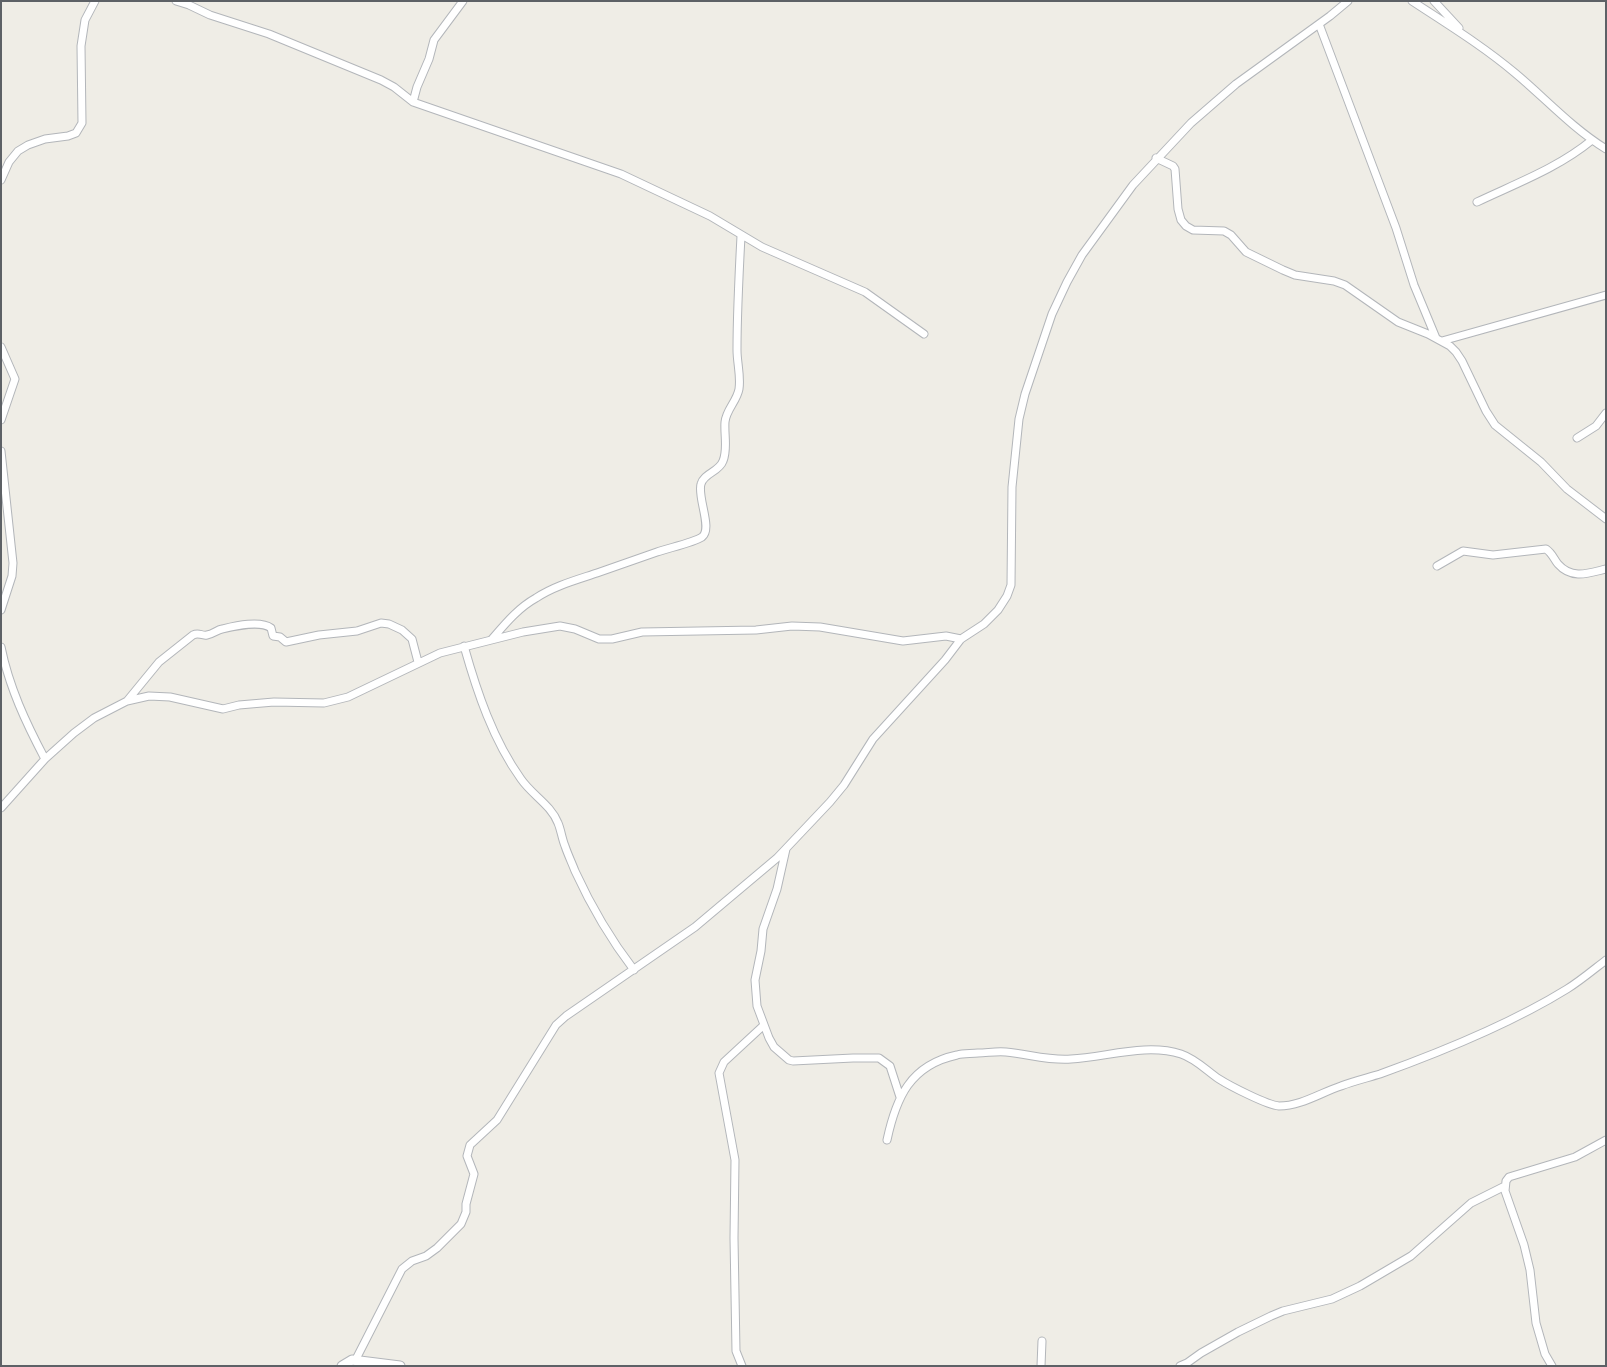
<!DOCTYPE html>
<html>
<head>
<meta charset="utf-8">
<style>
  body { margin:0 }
  #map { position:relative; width:1607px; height:1367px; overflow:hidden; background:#efede6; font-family:Arial,sans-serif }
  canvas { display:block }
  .frame { position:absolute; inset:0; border:2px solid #5d6166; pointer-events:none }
</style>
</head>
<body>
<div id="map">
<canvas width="1607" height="1367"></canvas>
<div class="frame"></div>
</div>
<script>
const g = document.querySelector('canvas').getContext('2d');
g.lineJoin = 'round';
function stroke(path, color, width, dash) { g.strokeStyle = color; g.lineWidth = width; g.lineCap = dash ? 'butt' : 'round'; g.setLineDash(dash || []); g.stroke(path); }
const minor = new Path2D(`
  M176,1L189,5L210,15L269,34L381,80L394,87L413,102L621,174L710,216L762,247L865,292L924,334
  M1412,1C1447,24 1483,46 1515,73C1545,98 1572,128 1606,149
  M1434,1L1459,28
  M1319,24L1396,228L1414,285L1436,338
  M413,102L417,87L429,59L434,40L463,1
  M1156,158L1173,166L1175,169L1178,209L1181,220L1186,226L1193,230L1224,231L1231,235L1246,252L1283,270L1295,275L1334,281L1345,285L1398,322L1428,334L1450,346L1456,352L1462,361L1486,411L1495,425L1541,462L1567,489L1606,519
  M1,180L9,162L18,151L28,145L45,139L68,136L76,133L82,123L81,46L85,20L95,1
  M1477,202C1517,183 1558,168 1592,140
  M1442,341L1606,295
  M1,347L15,379L1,420
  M1577,438L1596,426L1606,413
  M1,451L13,563L12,576L1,610
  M1437,566L1463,551L1493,555L1546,549C1552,553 1554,559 1558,564C1572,580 1589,573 1606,569
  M492,639C505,624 518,608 536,598C554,586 576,580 597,573C617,566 637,559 657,552C668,548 693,543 702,537C713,529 697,497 701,484C704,473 719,472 723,461C728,449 724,435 725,422C726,410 737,401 739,389C741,376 737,363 737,350C737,312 739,274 741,236
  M464,646C477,692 493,740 521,779C532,795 551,805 558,823C561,830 562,839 565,846C568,855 572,863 575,871C591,906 611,940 634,970
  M1,647C9,687 26,723 45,759
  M127,701L159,662L193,635C199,632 201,636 207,635C213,634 217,630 222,629C235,626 260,620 271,628L273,636L280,637L286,642L319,635L357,631L381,623L389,624L402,630L412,639L418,662
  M1,808L45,759L74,733L94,718L127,701L149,696L170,697L223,709L239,705L274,702L324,703L348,697L440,653L523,632L560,626L575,629L599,639H612L642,632L756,630L792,626L820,627L903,641L946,636L961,639
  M786,849L777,889L763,929L761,951L755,980L757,1006L769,1038L774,1047L789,1060L793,1061L853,1058H879L890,1066L900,1097
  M887,1140C896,1098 910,1065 957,1055C964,1053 971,1054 978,1053C987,1053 996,1051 1006,1052C1028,1054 1050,1061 1071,1059C1107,1057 1146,1043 1181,1054C1196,1059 1207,1071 1219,1079C1230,1086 1267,1105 1279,1106C1301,1106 1320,1093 1341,1086C1354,1081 1367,1078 1380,1074C1441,1052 1512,1023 1567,989C1580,981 1593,970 1606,960
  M355,1361L402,1269L412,1261L426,1256L437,1248L461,1224L466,1212V1204L474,1174L467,1156L470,1145L497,1120L556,1025L566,1016L695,927L777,858L830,802L844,785L873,739L945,660L961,639L984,624L998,610L1007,596L1011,585L1012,487L1019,419L1025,394L1052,314L1067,282L1082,255L1133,185L1191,123L1236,84L1330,16L1348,1
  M742,1366L736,1351L734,1238L735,1160L719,1073L724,1062L764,1025
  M1041,1366L1042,1341
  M1180,1366L1187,1363L1201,1353L1238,1332L1271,1316L1283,1311L1332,1299L1360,1286L1411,1256L1471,1203L1505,1186
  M1552,1366L1545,1354L1536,1323L1530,1270L1524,1245L1505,1191L1506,1181L1509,1177L1575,1157L1606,1140`);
const tertiary = new Path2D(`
  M342,1366L352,1360L400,1366`);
stroke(minor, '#b3b6ba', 9);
stroke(tertiary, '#b3b6ba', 11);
stroke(minor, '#fff', 7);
stroke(tertiary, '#fff', 9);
</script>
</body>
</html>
